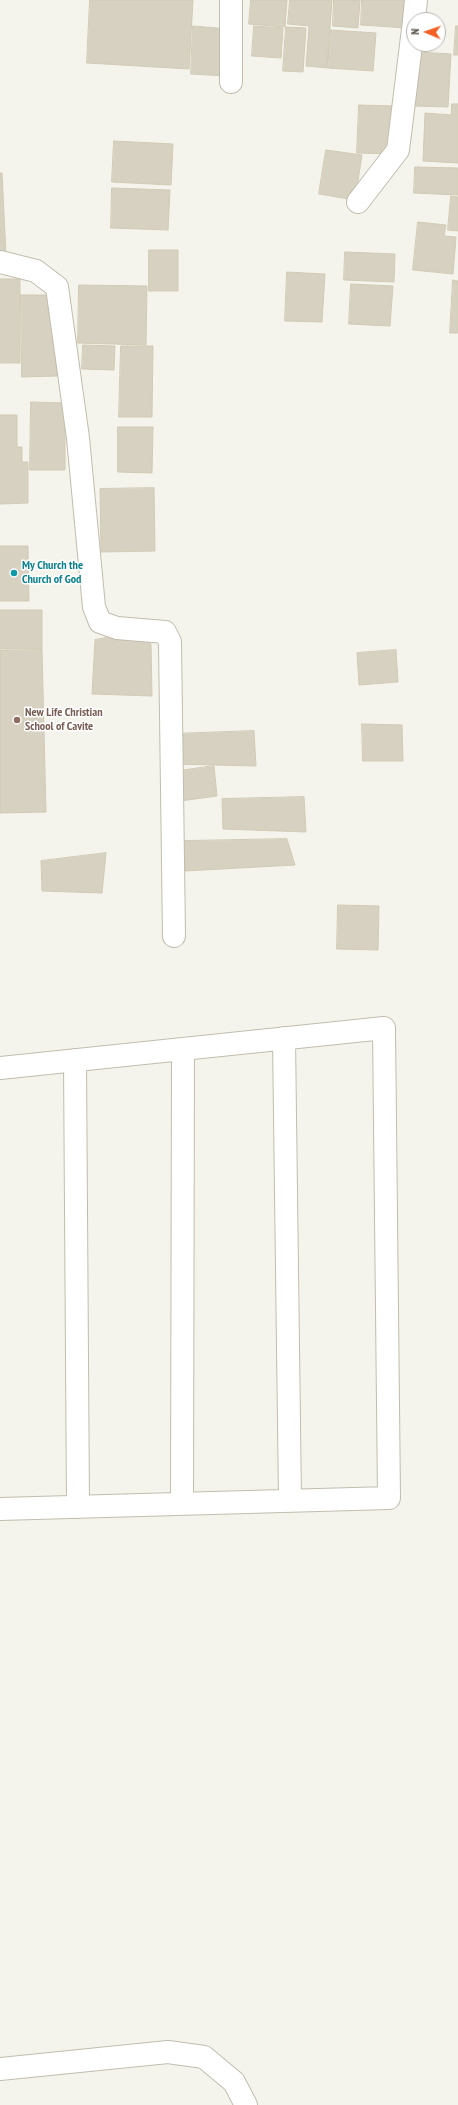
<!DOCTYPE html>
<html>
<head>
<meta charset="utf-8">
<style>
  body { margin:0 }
  #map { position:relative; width:458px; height:2105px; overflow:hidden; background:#f5f4ec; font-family:"PT Sans Narrow",sans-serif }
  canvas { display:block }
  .north { position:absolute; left:406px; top:12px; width:40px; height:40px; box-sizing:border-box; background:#fff; border:1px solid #b7b5b0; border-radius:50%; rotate:272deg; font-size:11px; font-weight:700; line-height:16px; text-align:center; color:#4a4639 }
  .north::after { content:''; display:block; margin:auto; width:14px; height:18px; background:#f46024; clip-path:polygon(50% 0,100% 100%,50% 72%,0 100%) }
</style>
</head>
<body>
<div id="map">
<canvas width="458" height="2105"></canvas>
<div class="north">N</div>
</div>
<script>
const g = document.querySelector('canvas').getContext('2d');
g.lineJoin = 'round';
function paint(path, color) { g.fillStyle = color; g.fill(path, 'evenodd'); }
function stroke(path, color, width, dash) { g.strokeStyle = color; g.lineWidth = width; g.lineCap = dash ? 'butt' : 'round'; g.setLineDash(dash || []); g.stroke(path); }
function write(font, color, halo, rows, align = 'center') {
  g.font = font + ' "PT Sans Narrow",sans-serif'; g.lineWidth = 3; g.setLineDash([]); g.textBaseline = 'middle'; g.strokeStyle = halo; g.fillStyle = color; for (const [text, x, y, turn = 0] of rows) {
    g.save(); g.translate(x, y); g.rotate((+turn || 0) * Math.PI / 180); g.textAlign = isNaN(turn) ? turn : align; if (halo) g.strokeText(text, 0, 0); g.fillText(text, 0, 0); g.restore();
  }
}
const building = new Path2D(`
  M90,0H193L189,69L87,63Z
  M251,0H287L285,27L249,24Z
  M290,0H332L327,68L306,66L309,26L288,24Z
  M334,0H360L358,28L333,26Z
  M362,0H409L407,28L361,25Z
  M193,26L229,29L226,76L191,74Z
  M254,26L283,28L281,58L252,56Z
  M456,26H458V55H454Z
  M286,27L306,28L303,72L283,71Z
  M331,30L376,33L373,71L328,68Z
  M417,52L451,54L448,107L414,106Z
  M452,104H458V163L423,161L425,113L451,115Z
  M359,105L395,106L393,154L357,153Z
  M114,141L173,144L171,185L112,182Z
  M326,150L362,155L355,200L319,194Z
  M415,167L458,168V195L414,193Z
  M0,173H2L6,255H0Z
  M112,188L170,190L168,230L111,228Z
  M451,196L458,197V231L448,230Z
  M418,222L446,225L444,236L456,237L453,274L413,270Z
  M149,250H178V291H149Z
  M345,252L395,254L394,282L344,280Z
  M287,272L325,274L322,322L285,321Z
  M0,279H20V363H0Z
  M453,280L458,281V333H450Z
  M351,284L393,286L390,326L349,324Z
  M79,285L147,286L146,345L78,343Z
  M21,295H57V376L22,377Z
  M83,345L115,346L114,370L82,369Z
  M121,346H153L152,417H119Z
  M31,402L65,403V470H30Z
  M0,415H17V447H22V462H28V503L0,504Z
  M118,427H153L152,473L118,472Z
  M154,488L155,551L101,552L100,489Z
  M0,546H28L29,601H0Z
  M0,610H42V649H0Z
  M125,634L151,644L152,696L92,694L95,640Z
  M42,650L46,812L0,813V651Z
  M396,650L398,682L359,685L357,653Z
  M362,724L402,725L403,761H363Z
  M254,731L256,766L172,764V734Z
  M214,766L217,796L173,802L172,772Z
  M304,797L306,832L223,829L222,799Z
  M287,839L295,865L185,871L184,841Z
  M106,853L102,893L42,891L41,861Z
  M338,905L379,906L378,950L337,949Z`);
const street = new Path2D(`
  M231,0V82
  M414,20L416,0
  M358,202L398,150L414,21
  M0,262L36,271L57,287L78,438L94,607L100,622L117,628L165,632L170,642L174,936
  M284,1038L290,1500
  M75,1060L78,1507
  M0,1068L384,1028L389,1498L0,1509
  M182,1504L183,1049
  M0,2069L168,2052L204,2057L234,2082L246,2105`);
const markers = [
  [14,573,4,"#0f9aa8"],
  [17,720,4,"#8d6e63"]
];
const cultureNames = [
  ["My Church the",22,566],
  ["Church of God",22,580]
];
const educationNames = [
  ["New Life Christian",25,713],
  ["School of Cavite",25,727]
];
paint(building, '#d7d1c1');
stroke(building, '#d1cab5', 1);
stroke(street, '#c1bdae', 24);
stroke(street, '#fff', 22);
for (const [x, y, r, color] of markers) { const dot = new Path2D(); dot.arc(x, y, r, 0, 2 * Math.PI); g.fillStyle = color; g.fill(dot); stroke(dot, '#fff', 1.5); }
write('bold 12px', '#0d838f', '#fff', cultureNames, 'left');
write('bold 12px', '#785e54', '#fff', educationNames, 'left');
</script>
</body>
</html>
